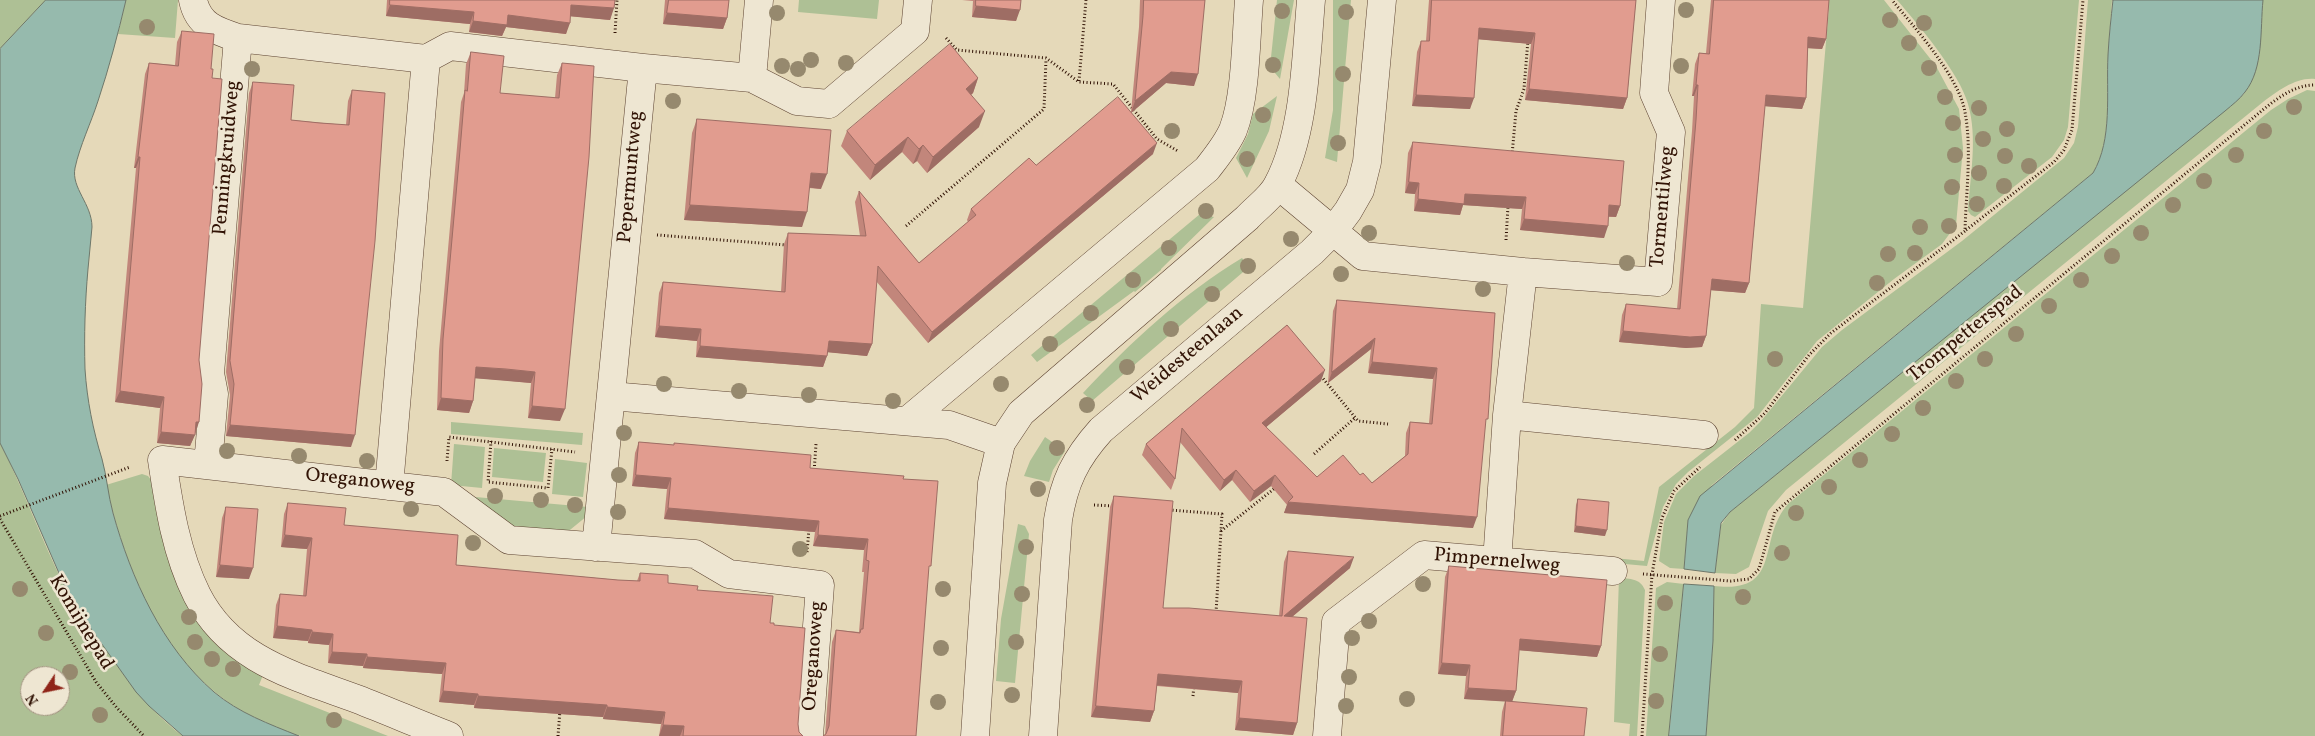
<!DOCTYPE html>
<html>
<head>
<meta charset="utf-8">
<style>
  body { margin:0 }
  #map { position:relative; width:2315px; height:736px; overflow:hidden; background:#e5d9b9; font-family:Vollkorn,serif }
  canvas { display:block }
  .north { position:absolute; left:20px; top:666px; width:50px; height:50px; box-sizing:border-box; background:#eee6d2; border:1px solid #a29280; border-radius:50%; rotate:236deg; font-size:14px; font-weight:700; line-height:20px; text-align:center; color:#311305 }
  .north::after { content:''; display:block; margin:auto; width:18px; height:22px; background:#8f2418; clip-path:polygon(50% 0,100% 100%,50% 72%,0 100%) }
</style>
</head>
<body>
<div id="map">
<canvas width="2315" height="736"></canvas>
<div class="north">N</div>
</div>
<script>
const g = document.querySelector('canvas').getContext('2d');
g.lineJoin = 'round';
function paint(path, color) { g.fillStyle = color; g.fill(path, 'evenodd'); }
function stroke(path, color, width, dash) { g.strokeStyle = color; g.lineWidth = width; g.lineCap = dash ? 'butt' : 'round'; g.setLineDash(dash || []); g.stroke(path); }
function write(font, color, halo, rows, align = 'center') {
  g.font = font + ' Vollkorn,serif'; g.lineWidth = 5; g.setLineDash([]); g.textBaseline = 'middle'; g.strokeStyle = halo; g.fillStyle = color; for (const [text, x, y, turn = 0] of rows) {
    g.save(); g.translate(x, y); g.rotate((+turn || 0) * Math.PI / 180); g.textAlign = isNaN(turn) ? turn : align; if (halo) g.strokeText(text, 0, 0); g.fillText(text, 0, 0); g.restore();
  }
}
const green = new Path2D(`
  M0,0H46L0,49Z
  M126,0H178L175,38L118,34Z
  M799,0H879L877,19L798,12Z
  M1277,0H1294L1280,79L1270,67Z
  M1333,0H1351L1337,162L1325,158L1333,110Z
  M1827,0H1884L1936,66L1959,109L1963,148L1956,225L1942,244L1894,279L1817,341L1757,417L1688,472L1676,484L1663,507L1647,566L1614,563V558L1644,561L1659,487L1735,427L1754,408L1761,304L1803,308L1829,7Z
  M1897,0H2079L2068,127L2064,140L2052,157L1975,217L1971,215L1968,211C1970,177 1978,138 1968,104C1960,74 1918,24 1897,0Z
  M2088,0H2112C2111,18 2109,36 2108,55C2106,93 2113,139 2093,173L1712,485L1688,520L1684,569L1670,568L1659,561L1664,522L1676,494L1694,476L1749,433L1761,421L1822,347L1842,330L1962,241L2064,158L2074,143L2078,127Z
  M2263,0H2315V79C2296,77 2278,91 2263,102L1786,490L1768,511L1749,567L1736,574L1715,573L1721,525L1730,512L2244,94L2259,52Z
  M2307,90L2315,91V736H1706L1713,641L1714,586C1784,594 1756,540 1788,504L2271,110L2288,99Z
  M1277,96L1269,131L1247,178L1236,158L1248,134L1253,114Z
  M1200,214L1214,217L1161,269V270L1135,292L1134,291L1037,362L1031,355Z
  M1242,258L1249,267L1092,401L1083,393C1132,341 1181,295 1242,258Z
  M451,422L583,433L582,445L451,434Z
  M1045,437L1065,451L1053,470L1049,482L1024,476L1030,461Z
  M0,443C24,490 41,539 64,585C75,606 90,626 103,646C127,679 150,712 183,736H0ZM30,676H60V706H30Z
  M454,444L485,447L482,488L451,485Z
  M494,448L546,453L543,482L492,477Z
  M555,459L587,463L583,497L552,494Z
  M142,474L148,476L152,481L159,523L263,675L259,685L388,736C360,736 329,736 301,736C289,735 276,727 265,722C170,683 128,578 106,485Z
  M464,496L588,507L587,516L565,534L514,530Z
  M1018,524L1025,526L1029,534L1015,683L996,681L1001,619Z
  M1619,578C1630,579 1640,578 1645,590L1637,736H1629L1630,724L1614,722Z
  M1667,582L1684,584L1669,736H1646L1656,588Z`);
const water = new Path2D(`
  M46,0H126C118,34 109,68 98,101C91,123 80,145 75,168C71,188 92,204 92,227C91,241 89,255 88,269C85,302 84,336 85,369C87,400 93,430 102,459C107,477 108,495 113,513C131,578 162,647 214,692C239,713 269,724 299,736H183L149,706L136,692L89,626L65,587L18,479L0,443V49Z
  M2113,0H2263C2260,30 2264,68 2245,92C2240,99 2232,105 2225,111L1730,512L1721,523L1715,573L1684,569L1688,520L1700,496L2093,173C2113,139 2106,93 2108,55C2109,36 2111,18 2113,0Z
  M1684,584L1714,586L1713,641L1706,736H1669Z`);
const path = new Path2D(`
  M615,33L617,0
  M946,38L957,50L1046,58L1079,82L1113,84L1157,139L1178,151
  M1079,81L1086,0
  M1512,155L1516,111L1524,89L1528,40
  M906,226L1044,109L1046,59
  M1966,230L2054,162L2064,150L2072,130L2083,0
  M657,235L786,245
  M1506,240L1508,206
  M1321,376L1358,421L1388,424
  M1735,440L1765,413L1809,355L1831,333L1965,231C1966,192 1972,150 1965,112C1959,77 1915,28 1892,0
  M491,441L488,482L548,488L552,449
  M1314,454L1356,417
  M447,461L449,437L575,452
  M814,473L816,444
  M1094,505L1113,506
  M1169,510L1222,514L1216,613
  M0,516L130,467
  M0,519L96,682L117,708L144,736
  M1221,531L1275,488
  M807,552L809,529
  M1643,574L1731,581L1749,579L1759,569L1775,512L2259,113C2275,100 2293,85 2315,85
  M1193,696L1194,685
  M558,736L560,710
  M1642,736L1652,574L1662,518L1674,491L1700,467`);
const minor = new Path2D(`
  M193,0C198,25 216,31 238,38
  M752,78L759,0
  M1278,185L1363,256L1523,272
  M611,396L949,425L1001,443
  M1507,415L1704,435
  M907,421L1207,169C1217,156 1227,144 1233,130C1246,97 1246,37 1249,0
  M208,465L214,394L210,373L238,38L426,59L450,46L643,68L752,78L797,101L829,104L915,31L918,0
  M389,486L426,59
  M596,547L643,68
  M1497,562L1507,415L1523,272L1658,282L1671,132L1654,93L1661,0
  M449,736C418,724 388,711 357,699C295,676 230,660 197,595C176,553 169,506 162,460L444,492L509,540L695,554L729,574L820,585L809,736
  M1043,736L1058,520C1064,482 1075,459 1101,430L1312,252L1333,231L1348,211L1360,190L1367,162L1382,0
  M1327,736L1336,622L1424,555L1613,571`);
const tertiary = new Path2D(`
  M975,736L992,483L1001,443L1021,413L1247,218C1256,208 1272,197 1278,184C1305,133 1306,57 1311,0`);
const trees = [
  [1686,10],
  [1282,11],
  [1346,12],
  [777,13],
  [1890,20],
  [1924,23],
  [147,27],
  [1909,43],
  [811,60],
  [846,63],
  [1273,65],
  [782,66],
  [1681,66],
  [1929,68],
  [252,69],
  [798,69],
  [1343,74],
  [1945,97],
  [673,101],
  [2294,107],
  [1979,108],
  [1263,115],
  [1953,123],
  [2007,129],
  [1172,131],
  [2264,131],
  [1983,139],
  [1338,143],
  [1955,155],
  [2236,155],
  [2005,156],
  [1247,159],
  [2029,166],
  [1979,173],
  [2204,181],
  [2004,186],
  [1952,187],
  [1977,204],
  [2173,205],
  [1206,211],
  [1949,226],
  [1920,227],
  [1369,233],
  [2141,233],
  [1291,239],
  [1169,248],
  [1915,253],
  [1888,254],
  [2112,256],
  [1627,263],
  [1248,266],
  [1341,274],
  [1133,280],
  [2081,280],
  [1877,283],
  [1483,289],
  [1212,294],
  [2049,306],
  [1091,313],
  [1171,329],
  [2016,334],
  [1050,344],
  [1775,359],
  [1985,359],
  [1127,367],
  [1956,381],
  [664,384],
  [1001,384],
  [739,391],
  [809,395],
  [893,401],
  [1087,405],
  [1923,408],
  [624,433],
  [1892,434],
  [1057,448],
  [227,451],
  [299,456],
  [1860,460],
  [367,461],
  [619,475],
  [1829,487],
  [1038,489],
  [495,496],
  [541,500],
  [575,505],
  [411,509],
  [618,512],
  [1796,513],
  [473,543],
  [1026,547],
  [800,549],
  [1782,553],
  [1423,584],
  [20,589],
  [943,589],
  [1022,594],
  [1743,597],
  [1665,603],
  [189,617],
  [1369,621],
  [46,633],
  [1352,638],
  [195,642],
  [1016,642],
  [941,648],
  [1660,654],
  [212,659],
  [233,669],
  [70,672],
  [1349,677],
  [1012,695],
  [1407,699],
  [1656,701],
  [938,702],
  [1346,706],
  [100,715],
  [334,720]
];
const wall = new Path2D(`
  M383,0H615L610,20L570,16L566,34L506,27L502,36L469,32L470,24L386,16L387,0Z
  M665,0H729L727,18L723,29L663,24Z
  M962,0H1021L1016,21L972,17L973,1Z
  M1140,0H1205L1194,86L1166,83L1131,113L1153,154L928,343L876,281L872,344L867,356L828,352L823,367L696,357L697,341L655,337L659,293L663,282L781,292L784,244L788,233L860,236L855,202L859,191L919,263L968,222L967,220L971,209L1036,165L1131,112L1139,27Z
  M1429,0H1636L1627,98L1623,109L1525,100L1531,44L1478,39L1470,109L1412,106L1417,52L1421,41H1426Z
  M1711,0H1829L1826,39L1822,49L1808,48L1806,98L1802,109L1765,106L1749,283L1745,293L1711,290L1706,336L1702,347L1686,348L1619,342L1622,315L1626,304L1677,309L1692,131L1694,96H1692L1695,64L1699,53H1706Z
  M182,31L211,69L195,434L190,446L157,443L160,408L115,402L136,168H134L145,74L149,63L175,65L177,42Z
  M471,52L500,93L555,98L557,75L562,63L560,421L528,418L531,383L501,380L475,378L473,401L469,413L437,410L439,351L461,102L464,93L466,64Z
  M978,78L973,93L971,95L979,127L927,173L917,161L913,164L902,152L870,180L841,146L847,131Z
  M253,82L291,120L346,125L348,101L352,90L351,447L226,436L230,395L226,372L249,93Z
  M697,119L821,189L809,188L802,227L684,220L692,133Z
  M1413,142L1620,206L1616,217H1608L1604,238L1520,230L1522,209L1463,205L1460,215L1414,211L1415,194L1405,193L1408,153Z
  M1337,300L1495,313L1485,427L1473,528L1284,513L1287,505L1271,486L1250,502L1232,480L1220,491L1180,442L1175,479L1171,490L1142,455L1146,444L1287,325L1321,381L1266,427L1317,477L1360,475L1372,483L1405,456L1406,433L1410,422L1429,423L1433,379L1368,373L1371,349L1328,383L1333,311Z
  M639,442L674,445V443L810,468L903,479L929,572L825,735L832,642L836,630L859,632L864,572H862L864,550L813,546L815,532L664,519L667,489L632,486L635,453Z
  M1114,496L1163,608L1279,616L1284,562L1288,551L1350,568L1292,617L1297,723L1293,735L1235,730L1238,693L1157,686L1154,711L1150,722L1091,717L1110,507Z
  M1578,499L1605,536L1574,532L1576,505Z
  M288,503L344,525L456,565L618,580L637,581L640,573L668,583L697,590L770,623L774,625L799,732L803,736H659L661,724L603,719V717L474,708V705L439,702L442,674L363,668V666L328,663L329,645L308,643V641L273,638L276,605L280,594L303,596L307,549L281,547L284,514Z
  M226,507L249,579L216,577L222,518Z
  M1449,566L1601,646L1597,657L1519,650L1516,691L1512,701L1584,736H1500L1502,712L1505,701L1464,699L1466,676L1438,674L1445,577Z`);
const shadedWall = new Path2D(`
  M390,5L474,12L470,24L386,16Z
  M571,5L614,8L610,20L567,16Z
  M976,6L1020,10L1016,21L972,17Z
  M667,13L727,18L723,29L663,24Z
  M508,15L570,23L566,34L506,27L502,36L469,32L473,21Z
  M1479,28L1535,33L1531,44L1475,39Z
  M1808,37L1826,39L1822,49L1805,48Z
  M1171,72L1198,74L1194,86L1166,83L1131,113L1135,101Z
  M978,78L973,93L960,104L966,89Z
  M1696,85H1698L1694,96H1692Z
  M1529,89L1627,98L1623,109L1525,100Z
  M1416,95L1474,98L1470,109L1412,106Z
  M1766,95L1806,98L1802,109L1762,106Z
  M985,111L979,127L927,173L933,157Z
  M908,137L902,152L870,180L875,165Z
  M1157,143L1153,154L928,343L932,332Z
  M923,145L917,161L913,164L919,149Z
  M138,157H140L136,168H134Z
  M811,173L827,174L821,189L805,187Z
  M1409,182L1419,183L1415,194L1405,193Z
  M1465,194L1526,197L1522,209L1463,205L1460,215L1414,211L1418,199Z
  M690,205L807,212L802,227L684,220Z
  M1609,205L1620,206L1616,217L1605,216Z
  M1524,219L1608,226L1604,238L1520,230Z
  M1712,279L1749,283L1745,293L1708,290Z
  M659,326L701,329L697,341L655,337Z
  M1623,331L1706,336L1702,347L1686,348L1619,342Z
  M1375,338L1371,349L1328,383L1332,372Z
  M829,341L872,344L867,356L825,352Z
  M700,346L827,356L823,367L696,357Z
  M1372,362L1437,368L1433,379L1368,373Z
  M476,367L535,372L531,383L472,378Z
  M1325,370L1321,381L1258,434L1262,423Z
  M120,391L164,397L160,408L115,402Z
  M441,398L473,401L469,413L437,410Z
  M532,406L565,409L560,421L528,418Z
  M196,422H199L195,434L191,433Z
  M230,425L355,435L351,447L226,436Z
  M161,432L195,435L190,446L157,443Z
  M1236,470L1232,480L1220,491L1224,480Z
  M636,475L671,478L667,489L632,486Z
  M1275,475L1271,486L1250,502L1254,491Z
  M1288,502L1477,517L1473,528L1284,513Z
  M668,508L819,521L815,532L664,519Z
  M1576,526L1607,530L1605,536L1574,532Z
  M285,535L312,538L307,549L281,547Z
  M818,535L868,539L864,550L813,546Z
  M1354,557L1350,568L1280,627L1284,616Z
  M220,565L253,568L249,579L216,577Z
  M277,626L312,630L308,641L273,638Z
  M312,632L333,634L329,645L308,643Z
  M1520,639L1601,646L1597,657L1516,650Z
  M332,652L367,654L363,666L328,663Z
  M367,657L446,663L442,674L363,668Z
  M1442,663L1470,665L1466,676L1438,674Z
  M1158,674L1242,681L1238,693L1154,685Z
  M1468,688L1516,691L1512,702L1464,699Z
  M443,691L478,694L474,705L439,702Z
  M478,696L607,705L603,717L474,708Z
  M1096,706L1154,711L1150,722L1091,717Z
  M607,707L665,712L661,724L603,719Z
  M1239,718L1297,723L1293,735L1235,730Z
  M663,725L684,726L680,736H659Z`);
const building = new Path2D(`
  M390,0H615L614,8L571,5L570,23L508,15L507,25L473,21L474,12L390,5Z
  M669,0H729L727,18L667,13Z
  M976,0H1021L1020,10L976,6Z
  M1144,0H1205L1198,74L1171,72L1135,101L1143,16Z
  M1432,0H1636L1627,98L1529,89L1535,33L1479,28L1474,98L1416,95L1421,41H1429Z
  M1714,0H1829L1826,39L1808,37L1806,98L1766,95L1749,283L1712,279L1706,336L1690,337L1623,331L1626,304L1680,309L1696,120L1698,85H1696L1699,53L1709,54Z
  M182,31L214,34L211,69H213L212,78L222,79L199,360L202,384L199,422H196L195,435L161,432L164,397L120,391L140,157H138L149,63L178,66Z
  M950,44L978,78L966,89L985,111L933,157L923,145L919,149L908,137L875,165L847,131Z
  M471,52L504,56L500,93L559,98L562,63L594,66L589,157L565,409L532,406L535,372L506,369L476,367L473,401L441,398L443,339L460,150L465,90L467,91Z
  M253,82L294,85L291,120L320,123L349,125L352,90L385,93L375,241L355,435L230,425L234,384L230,361Z
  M1118,97L1157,143L932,332L878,266L872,344L829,341L827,356L700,346L701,329L659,326L663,282L785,292L788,233L866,236L859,191L919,263L976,215L971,209L1029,158L1036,165Z
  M697,119L831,130L827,174L811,173L807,212L690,205Z
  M1413,142L1624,161L1620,206L1609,205L1608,226L1524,219L1526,197L1465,194L1464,204L1418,199L1419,183L1409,182Z
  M1337,300L1495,313L1488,419H1486L1477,517L1288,502L1293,497L1275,475L1254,491L1236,470L1224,480L1182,428L1175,479L1146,444L1287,325L1325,370L1262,423L1317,477L1343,455L1360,475L1363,473L1372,483L1408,454L1410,422L1432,424L1437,368L1372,362L1375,338L1332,372Z
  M639,442L674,445V443L811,455L810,468L904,476L903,479L938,481L931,566H929L916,736H823L826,734L829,726L836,630L860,633L861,629H863L869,561L866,560L868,539L818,535L819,521L668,508L671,478L636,475Z
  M1114,496L1173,501L1163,608H1189L1282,616L1288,551L1354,557L1284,616L1307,618L1297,723L1239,718L1242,681L1158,674L1154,711L1096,706Z
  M1578,499L1609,502L1607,530L1576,526Z
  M288,503L346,508L344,525L458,535L456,565L618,580L640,581V573L668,575V583L698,586L697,590L773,596L770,623H774V625L805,628L798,724L799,732L803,736H683L684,726L663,725L665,712L607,707V705L478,696V694L443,691L446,663L367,657V654L332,652L333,634L312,632V630L277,626L280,594L306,596L312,538L285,535Z
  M226,507L258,509L253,568L220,565Z
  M1449,566L1607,580L1601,646L1520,639L1516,691L1468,688L1470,665L1442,663Z
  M1506,701L1587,708L1584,736H1503Z`);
const streetNames = [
  ["Penningkruidweg",228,158,-85],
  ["Pepermuntweg",632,177,-85],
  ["Tormentilweg",1664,207,-85],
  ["Trompetterspad",1966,335,-39],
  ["Weidesteenlaan",1188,356,-40],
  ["Oreganoweg",360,482,6],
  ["Pimpernelweg",1497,562,5],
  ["Komijnepad",80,623,59],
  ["Oreganoweg",815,656,-86]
];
paint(green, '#aec095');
paint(water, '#96baad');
stroke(water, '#6e776a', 1);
stroke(minor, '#5e4432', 29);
stroke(tertiary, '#5e4432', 29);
stroke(path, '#311305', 3, [1, 2.5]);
stroke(minor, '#eee6d2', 28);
stroke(tertiary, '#eee6d2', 28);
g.fillStyle = '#96896e';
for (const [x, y] of trees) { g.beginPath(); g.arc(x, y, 8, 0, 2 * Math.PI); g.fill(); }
paint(wall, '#c2867b');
paint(shadedWall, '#9e6d64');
paint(building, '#e19c8f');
stroke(building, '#9e6d64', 1);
write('20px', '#311305', '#eee6d2', streetNames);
</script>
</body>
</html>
